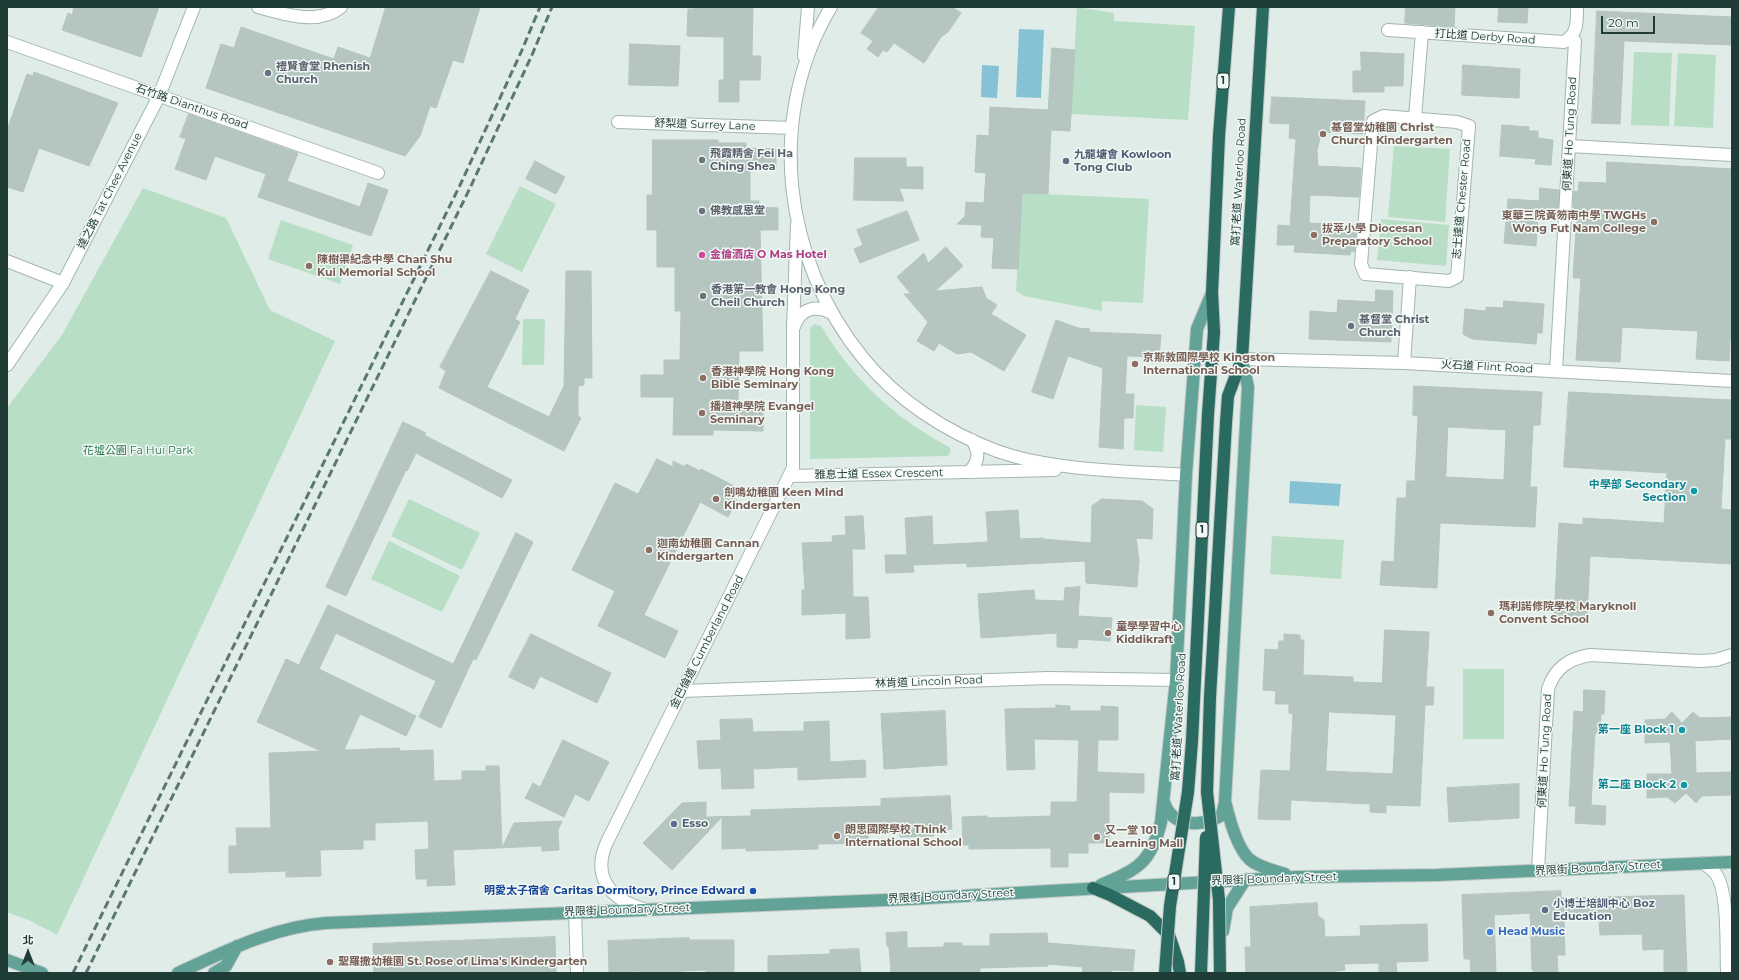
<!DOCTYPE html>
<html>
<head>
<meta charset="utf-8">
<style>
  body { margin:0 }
  #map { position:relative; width:1739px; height:980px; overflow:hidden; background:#e0ece7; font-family:Montserrat,"Noto Sans TC",sans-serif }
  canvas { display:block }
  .frame { position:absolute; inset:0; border:8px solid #203c37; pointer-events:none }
  .north { position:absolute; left:8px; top:932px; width:40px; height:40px; -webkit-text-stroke:3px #f1f8f5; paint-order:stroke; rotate:0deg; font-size:11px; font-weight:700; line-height:16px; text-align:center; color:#203c37 }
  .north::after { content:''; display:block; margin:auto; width:14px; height:18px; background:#203c37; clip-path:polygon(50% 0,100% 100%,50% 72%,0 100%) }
  .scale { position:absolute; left:1601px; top:16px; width:54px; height:18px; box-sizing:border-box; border:2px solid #203c37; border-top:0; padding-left:5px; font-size:12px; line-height:14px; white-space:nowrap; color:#203c37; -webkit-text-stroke:3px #f1f8f5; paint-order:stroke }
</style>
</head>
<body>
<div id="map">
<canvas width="1739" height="980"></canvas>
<div class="frame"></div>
<div class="north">北</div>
<div class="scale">20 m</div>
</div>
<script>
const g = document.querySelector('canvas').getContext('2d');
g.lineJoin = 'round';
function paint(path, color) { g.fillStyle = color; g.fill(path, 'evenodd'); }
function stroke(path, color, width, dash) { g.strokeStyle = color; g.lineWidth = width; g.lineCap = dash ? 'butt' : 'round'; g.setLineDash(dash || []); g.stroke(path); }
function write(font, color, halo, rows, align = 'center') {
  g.font = font + ' Montserrat,"Noto Sans TC",sans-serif'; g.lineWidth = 3; g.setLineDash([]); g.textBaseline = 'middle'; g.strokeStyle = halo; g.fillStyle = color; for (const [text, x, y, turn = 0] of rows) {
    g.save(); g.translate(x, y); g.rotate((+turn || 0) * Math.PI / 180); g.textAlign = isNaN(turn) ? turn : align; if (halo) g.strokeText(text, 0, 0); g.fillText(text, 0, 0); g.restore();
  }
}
const green = new Path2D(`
  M1077,7L1114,13V21L1195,26L1188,120L1071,114Z
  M1634,52L1672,53L1669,126L1631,125Z
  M1678,53L1716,55L1713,128L1674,126Z
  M1394,146L1450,149L1445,222L1388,217Z
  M520,186L556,204L522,272L486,254Z
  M143,188L226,218L270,310L335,341L57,935L31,921L7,912V408L62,335Z
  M1022,193L1149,199L1143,303L1102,301V311L1024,296L1016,291Z
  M1381,219L1449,225L1446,266L1377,260Z
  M281,220L353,245L340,284L268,259Z
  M523,319H545L544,365H522Z
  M814,324L821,326C854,380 893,417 949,447L951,450L948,456L810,459V328Z
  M1136,405L1166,407L1163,452L1134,450Z
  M409,499L480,533L462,570L391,536Z
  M1272,536L1344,540L1341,579L1270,574Z
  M389,541L460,576L442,612L371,579Z
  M1463,669H1504V739H1463Z`);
const water = new Path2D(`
  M1019,29L1044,30L1041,98L1016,97Z
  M982,65L999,66L997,98L981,97Z
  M1290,481L1341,484L1339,506L1289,503Z`);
const building = new Path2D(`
  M74,7H159L141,57L62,30L68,13L72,15Z
  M386,7H480L463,63L453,60L436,108L430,106L420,136L405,156L206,88L221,44L234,48L241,27L334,59L338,47L370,58Z
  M694,7H753L752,56H761L760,80H739V102H719V80H724V37L687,36L688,9H694Z
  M879,7H952L961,13L948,32L941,37L924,63L894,43L887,52L883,50L878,57L867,49L873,41L861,33Z
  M1406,7H1455L1454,27L1405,23Z
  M1499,7H1528L1527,23L1498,22Z
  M1597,11L1732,17V45L1624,41L1620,124L1592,123Z
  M630,44L680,46L678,86L629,85Z
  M1052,48L1075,50L1070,131L1051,130L1048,194L1022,193L1018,269L992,268L994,238L981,237L982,225L957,224L965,216L966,202L984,203L986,173L975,172L977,135L989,136L990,107L1048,110Z
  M1361,52L1404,54L1403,86H1384V92H1353V71H1361Z
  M1463,65L1520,69L1519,98L1462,95Z
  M34,72L118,103L89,166L39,148L23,192L7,187V130L27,74L33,76Z
  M1272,97L1365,101L1363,134L1321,132L1317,151L1318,166L1361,168L1359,197L1310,195L1309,223L1357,225L1354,252L1351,251L1350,255L1294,252L1295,245H1277L1278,225L1290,226L1296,139L1289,138L1290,124L1270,123Z
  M189,114L298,153L287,181L360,207L368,183L388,190L371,236L258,197L266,174L215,156L206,180L175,169L186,139L180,137Z
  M1502,125L1529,127V131H1538V138L1553,140L1551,165L1535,164L1536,159L1500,156Z
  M653,140H718V143H746V148L776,149V169H750V201H759V207L778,208V230H760L763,351H739L738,407L763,408V431L713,430V435H673L674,397H641V375H664V360H680L681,311H675V267H657V230H647V195H652Z
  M855,158H906V167H923V189L899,188L904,201L854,200Z
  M535,161L565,177L556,194L526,179Z
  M1607,162L1732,169V340H1730L1729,361L1696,359L1698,331L1622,327L1620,362L1576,360L1581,278H1573L1577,213H1573L1574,191L1578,192L1579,182L1606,183Z
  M1540,188L1559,190L1558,211L1543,209L1542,217L1538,216L1536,246L1504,243L1508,199L1539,201Z
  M907,211L919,240L860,263L854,249L863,245L857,230Z
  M946,247L963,266L935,291L982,287L986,298L997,305L991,314L1026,335L1004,371L971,352L957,354L939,343L934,351L917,341L928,322L904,294H911L897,277L924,253L928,263Z
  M491,271L529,290L515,319L520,322L487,387L549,417L564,386L566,271H591L592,378H584V385L578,386V416L581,418L564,451L439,388L446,371L440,367Z
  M1376,290L1393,291L1391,342L1309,339L1310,311L1337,313L1338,300L1375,302Z
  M1504,301L1544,304L1542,333H1537L1536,344L1472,339L1463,334L1465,309L1486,311V307L1503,308Z
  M1056,320L1078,328L1090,329L1089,332L1161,335L1159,357L1127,356L1125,394H1134L1133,418H1124L1123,449L1099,447L1103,368L1068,356L1053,399L1032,392Z
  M1414,386L1542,392L1540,425H1533L1530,487H1537L1535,527L1440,523L1437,588L1380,585L1382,561L1394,562L1397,498H1406L1407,481H1415L1418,416L1413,415ZM1448,427L1506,430L1504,480L1446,477Z
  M1569,392L1732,400V439H1725L1721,509L1732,510V564L1590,556L1587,619L1554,617L1559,523L1583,525V518L1664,523L1667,473L1564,467Z
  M403,422L426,433L424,435L512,480L502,498L416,453L407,471L406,470L346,596L326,587Z
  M657,459L673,467V461L685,467L686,464L700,471L701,469L738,488L733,498L737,500L728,517L700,502L644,615L678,631L665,658L598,626L615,591L572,570L615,483L638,494Z
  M1102,499L1142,501L1153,509L1152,539L1136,538L1139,561L1137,587L1086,583L1085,561L967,567V563L913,565L914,572L886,573L885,555H907L905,518L932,516L933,545L988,542L986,512L1018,510L1020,539L1043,538V539L1091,543L1092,506Z
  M863,516L865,549H852L853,597H868L870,638L846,639V613L802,615V590H805L802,543L833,542L832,536L846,535L845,517Z
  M516,533L533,542L476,660L473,659L441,728L419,717L436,681L336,633L319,669L416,716L406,736L360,714L344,750L400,748L399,751L433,750L434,781L462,780V771H486V766H499L502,848L514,823L562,821L558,830L559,850L542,851V846L453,850L455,885L427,886V879H416L415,850L429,849L428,821L375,823V840H363V849L320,850L321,876L286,877V871L229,873V846H237L236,828H271L269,753L321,751L257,722L286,659L299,665L328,605L453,664Z
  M1080,587L1078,616L1112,618L1110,641L1078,639L1077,648L1057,647V633L981,638L978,594L1034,590L1035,600L1064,601L1065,588Z
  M1385,630L1429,632L1426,687H1434L1433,705H1425L1420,806L1386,805V813L1370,812V804L1291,800L1290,820L1258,819L1261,770L1290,771L1293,714L1289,713V704H1275L1276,691L1263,690L1265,649L1278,650L1279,641H1284V634L1300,635V640H1304L1303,675L1353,677V682L1382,683ZM1329,712L1396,715L1393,774L1326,771Z
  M531,634L611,673L597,703L540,676L534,689L509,677Z
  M1584,690L1605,691L1604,714H1601L1600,733H1595L1591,805L1606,806L1605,825L1575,823L1576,806H1569L1574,711L1583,712Z
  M1056,705L1070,706V711H1101V706L1118,707V740H1098L1097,772L1144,774V793L1109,792V843H1088V853H1068V867H1051V848L969,849V845H963L962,817L987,816V818L1051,816V802H1077L1079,740L1034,739L1035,769L1007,770L1005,709L1056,708Z
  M945,711L947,765L884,769L881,714Z
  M1672,712L1682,723L1693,712L1700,718L1732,717V739L1695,741L1696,773L1732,772V795L1702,796L1696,803L1686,793L1675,803L1667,797L1647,798V774H1672L1670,742L1645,743V720L1665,719Z
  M752,719L753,732L804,731V722L829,721L830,762L865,760L866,777L798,780V767L753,769L754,788L722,789L721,768L699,769L697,741L721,740L720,720Z
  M563,740L609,762L589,801L575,794L564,817L525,798L533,783L540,787Z
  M1519,784V818L1449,822L1447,788Z
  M950,796L952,829L934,830V836L900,837V828L868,830L869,843L818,844V849L746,851V848L722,849V817L672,870L643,843L682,803L706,802V817L751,816V810L881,806V799Z
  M1561,891V898L1684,895L1687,973H1664V949L1643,950L1642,934L1600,935L1599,918L1564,919L1565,955H1557L1558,973H1534V970H1532L1530,913L1494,915L1496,972L1471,973L1470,959H1464L1462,895Z
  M1317,903L1318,916L1324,920L1325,937L1361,936L1360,926L1427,924L1428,961L1396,962L1397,973H1379V963L1344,964L1345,970L1321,973H1246L1245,947H1251L1250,907Z
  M907,932V948L944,947V943H962V946H990V934L1047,933L1048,943L1135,950L1133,971L1112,970V973H1082L1083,967L1048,964V966L980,968V973H891L889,947L887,946L886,933Z
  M555,937L556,973H374L373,944Z
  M689,938V940H734V973H706V970L664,972V973H639V971L609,972L608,941Z
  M859,949L861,973H768V956L830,954V950Z`);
const street = new Path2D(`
  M258,7C284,14 318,26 341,7
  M831,7C765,117 783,260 863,358C897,400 946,432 997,451C1053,471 1127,471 1186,475
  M1388,30L1564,42C1578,34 1577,22 1577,7
  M7,42L378,173
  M804,56L808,7
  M1383,116L1457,122L1469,126L1457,277L1449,281L1365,274L1361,264L1373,121Z
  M1415,118L1422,32
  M618,122L792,128
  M1569,146L1732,155
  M7,261L63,283
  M794,327C800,308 817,304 833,314
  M1242,359L1404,363L1732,381
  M1404,363L1410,277
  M1556,371L1575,41
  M969,472C979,462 980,452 972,440
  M790,476L1055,470
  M682,691L1048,678L1176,680
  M1538,870L1548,689C1555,668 1568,659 1590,655L1700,661L1716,660L1732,655
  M644,909C611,900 591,877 607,842L793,468V328L797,224`);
const secondary = new Path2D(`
  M7,365L63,283L159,96L194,7
  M1703,863C1707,866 1712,869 1715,873C1729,889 1726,950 1727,973
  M575,912L577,973`);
const primary = new Path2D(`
  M1242,359L1248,387L1225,801C1229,818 1238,853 1253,862C1263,868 1274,871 1285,874
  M1164,802C1172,828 1202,827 1222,815L1225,802
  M1101,885C1138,869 1151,863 1161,822L1176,680L1186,475L1197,329L1212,293
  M1223,931L1227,908L1245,880
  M7,960L42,973
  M178,973C226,951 273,927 326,923L910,899L1296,877L1437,875L1732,862
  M214,973L226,966L237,946`);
const highway = new Path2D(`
  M1188,792L1192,741L1208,414L1214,332L1212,293L1219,136L1229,7
  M1207,792L1210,697L1226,423L1228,396L1242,359L1263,7
  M1093,888L1110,895L1150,916L1169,935L1178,962L1180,973`);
const rail = new Path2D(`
  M73,973L462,181L522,50L540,7
  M86,973L470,188L532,55L552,7`);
const highwayBridge = new Path2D(`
  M1207,792L1219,900L1220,973
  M1165,973L1170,906L1188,792
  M1201,973L1206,837`);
const markers = [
  [268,73,4,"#6b7280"],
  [1323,134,4,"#8d6e63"],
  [702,160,4,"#6b7280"],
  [1066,161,4,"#5c6f8a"],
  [702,211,4,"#6b7280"],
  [1654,222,4,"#8d6e63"],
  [1314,235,4,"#8d6e63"],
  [702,255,4,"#d1479c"],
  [309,266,4,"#8d6e63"],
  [703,296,4,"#6b7280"],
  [1351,326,4,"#6b7280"],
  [1135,364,4,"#8d6e63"],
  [703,378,4,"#8d6e63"],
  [702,413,4,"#8d6e63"],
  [1694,491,4,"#0f9aa8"],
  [716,499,4,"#8d6e63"],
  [649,550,4,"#8d6e63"],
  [1491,613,4,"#8d6e63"],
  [1108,633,4,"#8d6e63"],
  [1682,730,4,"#0f9aa8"],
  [1684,785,4,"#0f9aa8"],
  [674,824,4,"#5c6f8a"],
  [837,836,4,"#8d6e63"],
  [1097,837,4,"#8d6e63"],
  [753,891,4,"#1a4fb4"],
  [1545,910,4,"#5c6f8a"],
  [1490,932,4,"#3f7fe0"],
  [330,962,4,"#8d6e63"]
];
const shields = [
  [1223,81,12],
  [1202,530,12],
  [1174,882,12]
];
const shieldNames = [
  ["1",1223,81],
  ["1",1202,530],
  ["1",1174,882]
];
const streetNames = [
  ["打比道 Derby Road",1485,37,4],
  ["石竹路 Dianthus Road",192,107,19],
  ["舒梨道 Surrey Lane",705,125,2],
  ["何東道 Ho Tung Road",1570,134,-87],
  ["窩打老道 Waterloo Road",1239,182,-87],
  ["達之路 Tat Chee Avenue",110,191,-63],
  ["志士達道 Chester Road",1462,199,-85],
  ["火石道 Flint Road",1487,367,3],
  ["雅息士道 Essex Crescent",879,474,-1],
  ["金巴倫道 Cumberland Road",707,642,-63],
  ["林肯道 Lincoln Road",929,682,-2],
  ["窩打老道 Waterloo Road",1179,717,-87],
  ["何東道 Ho Tung Road",1545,751,-87],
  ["界限街 Boundary Street",1598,868,-3],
  ["界限街 Boundary Street",1274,879,-2],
  ["界限街 Boundary Street",951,896,-3],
  ["界限街 Boundary Street",627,910,-2]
];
const worshipNames = [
  ["禮賢會堂 Rhenish",276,67],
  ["Church",276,80],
  ["飛霞精舍 Fei Ha",710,154],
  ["Ching Shea",710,167],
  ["佛教感恩堂",710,211],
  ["香港第一教會 Hong Kong",711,290],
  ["Cheil Church",711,303],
  ["基督堂 Christ",1359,320],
  ["Church",1359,333]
];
const educationNames = [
  ["基督堂幼稚園 Christ",1331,128],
  ["Church Kindergarten",1331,141],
  ["東華三院黃笏南中學 TWGHs",1646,216,"right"],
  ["Wong Fut Nam College",1646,229,"right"],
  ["拔萃小學 Diocesan",1322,229],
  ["Preparatory School",1322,242],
  ["陳樹渠紀念中學 Chan Shu",317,260],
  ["Kui Memorial School",317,273],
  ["京斯敦國際學校 Kingston",1143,358],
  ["International School",1143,371],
  ["香港神學院 Hong Kong",711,372],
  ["Bible Seminary",711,385],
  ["播道神學院 Evangel",710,407],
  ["Seminary",710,420],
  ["劍鳴幼稚園 Keen Mind",724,493],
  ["Kindergarten",724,506],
  ["迦南幼稚園 Cannan",657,544],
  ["Kindergarten",657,557],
  ["瑪利諾修院學校 Maryknoll",1499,607],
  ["Convent School",1499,620],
  ["童學學習中心",1116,627],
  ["Kiddikraft",1116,640],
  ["朗思國際學校 Think",845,830],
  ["International School",845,843],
  ["又一堂 101",1105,831],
  ["Learning Mall",1105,844],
  ["聖羅撒幼稚園 St. Rose of Lima's Kindergarten",338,962]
];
const serviceNames = [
  ["九龍塘會 Kowloon",1074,155],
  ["Tong Club",1074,168],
  ["Esso",682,824],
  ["小博士培訓中心 Boz",1553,904],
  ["Education",1553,917]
];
const hotelNames = [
  ["金倫酒店 O Mas Hotel",710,255]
];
const parkNames = [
  ["花墟公園 Fa Hui Park",138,451]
];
const cultureNames = [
  ["中學部 Secondary",1686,485],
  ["Section",1686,498],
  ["第一座 Block 1",1674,730],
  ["第二座 Block 2",1676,785]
];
const transitNames = [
  ["明愛太子宿舍 Caritas Dormitory, Prince Edward",745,891]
];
const shopNames = [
  ["Head Music",1498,932]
];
paint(green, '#b8dec5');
paint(water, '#86c2d3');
paint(building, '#b5c6c0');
stroke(building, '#b2c5bf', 1);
stroke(street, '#a3b4af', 14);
stroke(secondary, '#9eb8b0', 14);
stroke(primary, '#c1c8c7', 14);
stroke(highway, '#c1c8c7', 14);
stroke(street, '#fff', 12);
stroke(secondary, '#fff', 12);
stroke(primary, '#63a397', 12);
stroke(highway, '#2b6a61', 12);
stroke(rail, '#5a7872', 3, [8, 4]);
stroke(highwayBridge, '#c1c8c7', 14, []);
stroke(highwayBridge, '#2b6a61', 12);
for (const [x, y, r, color] of markers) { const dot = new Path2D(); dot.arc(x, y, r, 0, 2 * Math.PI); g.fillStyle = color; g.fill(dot); stroke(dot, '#f1f8f5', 1.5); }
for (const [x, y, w] of shields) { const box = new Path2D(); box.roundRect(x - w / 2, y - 8, w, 16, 3); g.fillStyle = '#f1f8f5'; g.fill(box); stroke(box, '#203c37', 1); }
write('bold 10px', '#203c37', null, shieldNames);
write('11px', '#203c37', '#f1f8f5', streetNames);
write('bold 11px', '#5b616d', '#f1f8f5', worshipNames, 'left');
write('bold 11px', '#785e54', '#f1f8f5', educationNames, 'left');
write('bold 11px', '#4e5e75', '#f1f8f5', serviceNames, 'left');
write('bold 11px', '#b23c85', '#f1f8f5', hotelNames, 'left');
write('11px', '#29754b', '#f1f8f5', parkNames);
write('bold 11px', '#0d838f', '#f1f8f5', cultureNames, 'right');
write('bold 11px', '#164399', '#f1f8f5', transitNames, 'right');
write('bold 11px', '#366cbe', '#f1f8f5', shopNames, 'left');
</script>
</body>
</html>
